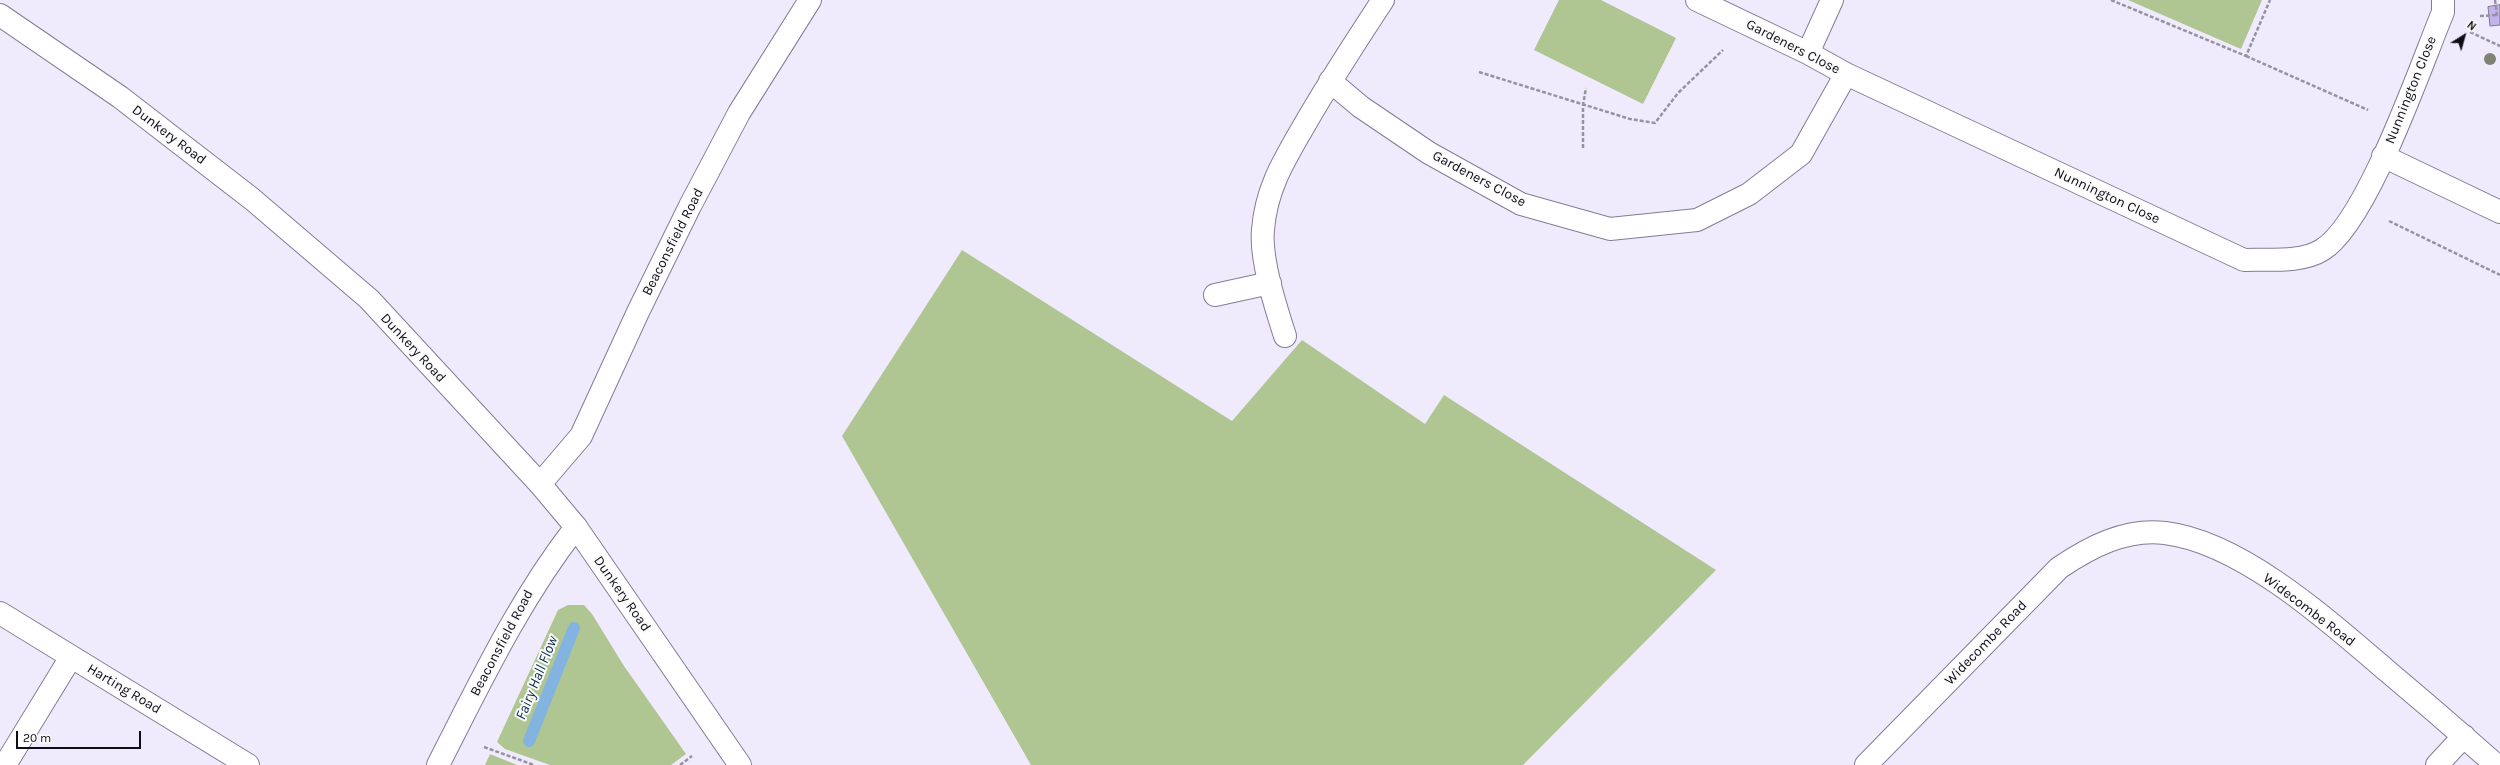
<!DOCTYPE html>
<html>
<head>
<meta charset="utf-8">
<style>
  body { margin:0 }
  #map { position:relative; width:2500px; height:765px; overflow:hidden; background:#efebfc; font-family:Karla,sans-serif }
  canvas { display:block }
  .north { position:absolute; left:2444px; top:16px; width:40px; height:40px; -webkit-text-stroke:3px #fbfbfb; paint-order:stroke; rotate:37deg; font-size:11px; font-weight:700; line-height:16px; text-align:center; color:#0f0c16 }
  .north::after { content:''; display:block; margin:auto; width:14px; height:18px; background:#0f0c16; clip-path:polygon(50% 0,100% 100%,50% 72%,0 100%) }
  .scale { position:absolute; left:16px; top:731px; width:125px; height:18px; box-sizing:border-box; border:2px solid #0f0c16; border-top:0; padding-left:5px; font-size:12px; line-height:14px; white-space:nowrap; color:#0f0c16; -webkit-text-stroke:3px #fbfbfb; paint-order:stroke }
</style>
</head>
<body>
<div id="map">
<canvas width="2500" height="765"></canvas>
<div class="north">N</div>
<div class="scale">20 m</div>
</div>
<script>
const g = document.querySelector('canvas').getContext('2d');
g.lineJoin = 'round';
function paint(path, color) { g.fillStyle = color; g.fill(path, 'evenodd'); }
function stroke(path, color, width, dash) { g.strokeStyle = color; g.lineWidth = width; g.lineCap = dash ? 'butt' : 'round'; g.setLineDash(dash || []); g.stroke(path); }
function write(font, color, halo, rows, align = 'center') {
  g.font = font + ' Karla,sans-serif'; g.lineWidth = 4; g.setLineDash([]); g.textBaseline = 'middle'; g.strokeStyle = halo; g.fillStyle = color; for (const [text, x, y, turn = 0] of rows) {
    g.save(); g.translate(x, y); g.rotate((+turn || 0) * Math.PI / 180); g.textAlign = isNaN(turn) ? turn : align; if (halo) g.strokeText(text, 0, 0); g.fillText(text, 0, 0); g.restore();
  }
}
const green = new Path2D(`
  M1559,0H1601L1676,38L1643,104L1534,50Z
  M2128,0H2262L2241,49Z
  M962,250L1232,421L1302,340L1425,424L1444,395L1716,570L1523,765H1031L842,436Z
  M568,605H584L592,614L624,666L686,754L671,765H550L505,749L497,742L558,610Z
  M490,754L517,765H485Z`);
const stream = new Path2D(`
  M529,741L574,628`);
const building = new Path2D(`
  M2500,5V25L2490,26L2488,7Z`);
const path = new Path2D(`
  M2111,0L2246,56L2270,0
  M2495,0L2497,15H2500
  M2480,16L2497,15
  M2470,32L2500,46
  M2246,56L2368,110
  M1479,72L1630,119L1655,123L1678,93L1723,50
  M1583,148V105L1586,88
  M2389,221L2500,275
  M484,747L534,765
  M680,765L692,756`);
const street = new Path2D(`
  M1808,53L1832,0
  M1846,74L2244,260C2269,259 2301,263 2322,250C2367,223 2421,65 2443,12V0
  M1330,81L1361,107L1429,153L1521,204L1610,229L1697,220L1749,194L1801,154L1846,74L1808,53L1697,0
  M2383,156L2500,212
  M1215,295L1270,283
  M1285,336C1276,308 1260,259 1263,230C1266,188 1285,159 1305,124C1330,81 1356,41 1383,0
  M540,484L581,436L638,312L690,206L739,113L810,0
  M0,613L248,765
  M5,765L71,657
  M438,765C480,683 519,600 576,527
  M1866,765L2059,568C2090,547 2126,528 2165,533C2241,542 2329,621 2386,670C2423,701 2460,733 2496,765
  M2437,765L2464,736`);
const secondary = new Path2D(`
  M0,15L120,97L252,199L369,299L540,484L576,527L740,765`);
const trees = [
  [2490,59]
];
const streetNames = [
  ["Gardeners Close",1793,47,27],
  ["Nunnington Close",2411,90,-68],
  ["Dunkery Road",169,135,37],
  ["Gardeners Close",1479,179,28],
  ["Nunnington Close",2107,196,25],
  ["Beaconsfield Road",673,242,-63],
  ["Dunkery Road",413,348,47],
  ["Dunkery Road",622,594,55],
  ["Widecombe Road",2309,610,37],
  ["Beaconsfield Road",502,643,-62],
  ["Widecombe Road",1986,643,-46],
  ["Harting Road",124,689,31]
];
const waterNames = [
  ["Fairy Hall Flow",537,678,-68]
];
paint(green, '#afc592');
stroke(stream, '#83b3e1', 12);
paint(building, '#c4b2ed');
stroke(building, '#807992', 1);
stroke(street, '#847c96', 24);
stroke(secondary, '#847c96', 24);
stroke(path, '#9693a1', 2.5, [4, 2]);
stroke(street, '#fff', 22);
stroke(secondary, '#fff', 22);
g.fillStyle = '#7d8473';
for (const [x, y] of trees) { g.beginPath(); g.arc(x, y, 6, 0, 2 * Math.PI); g.fill(); }
write('14px', '#0f0c16', '#fbfbfb', streetNames);
write('italic 15px', '#0b2f4e', '#fbfbfb', waterNames);
</script>
</body>
</html>
